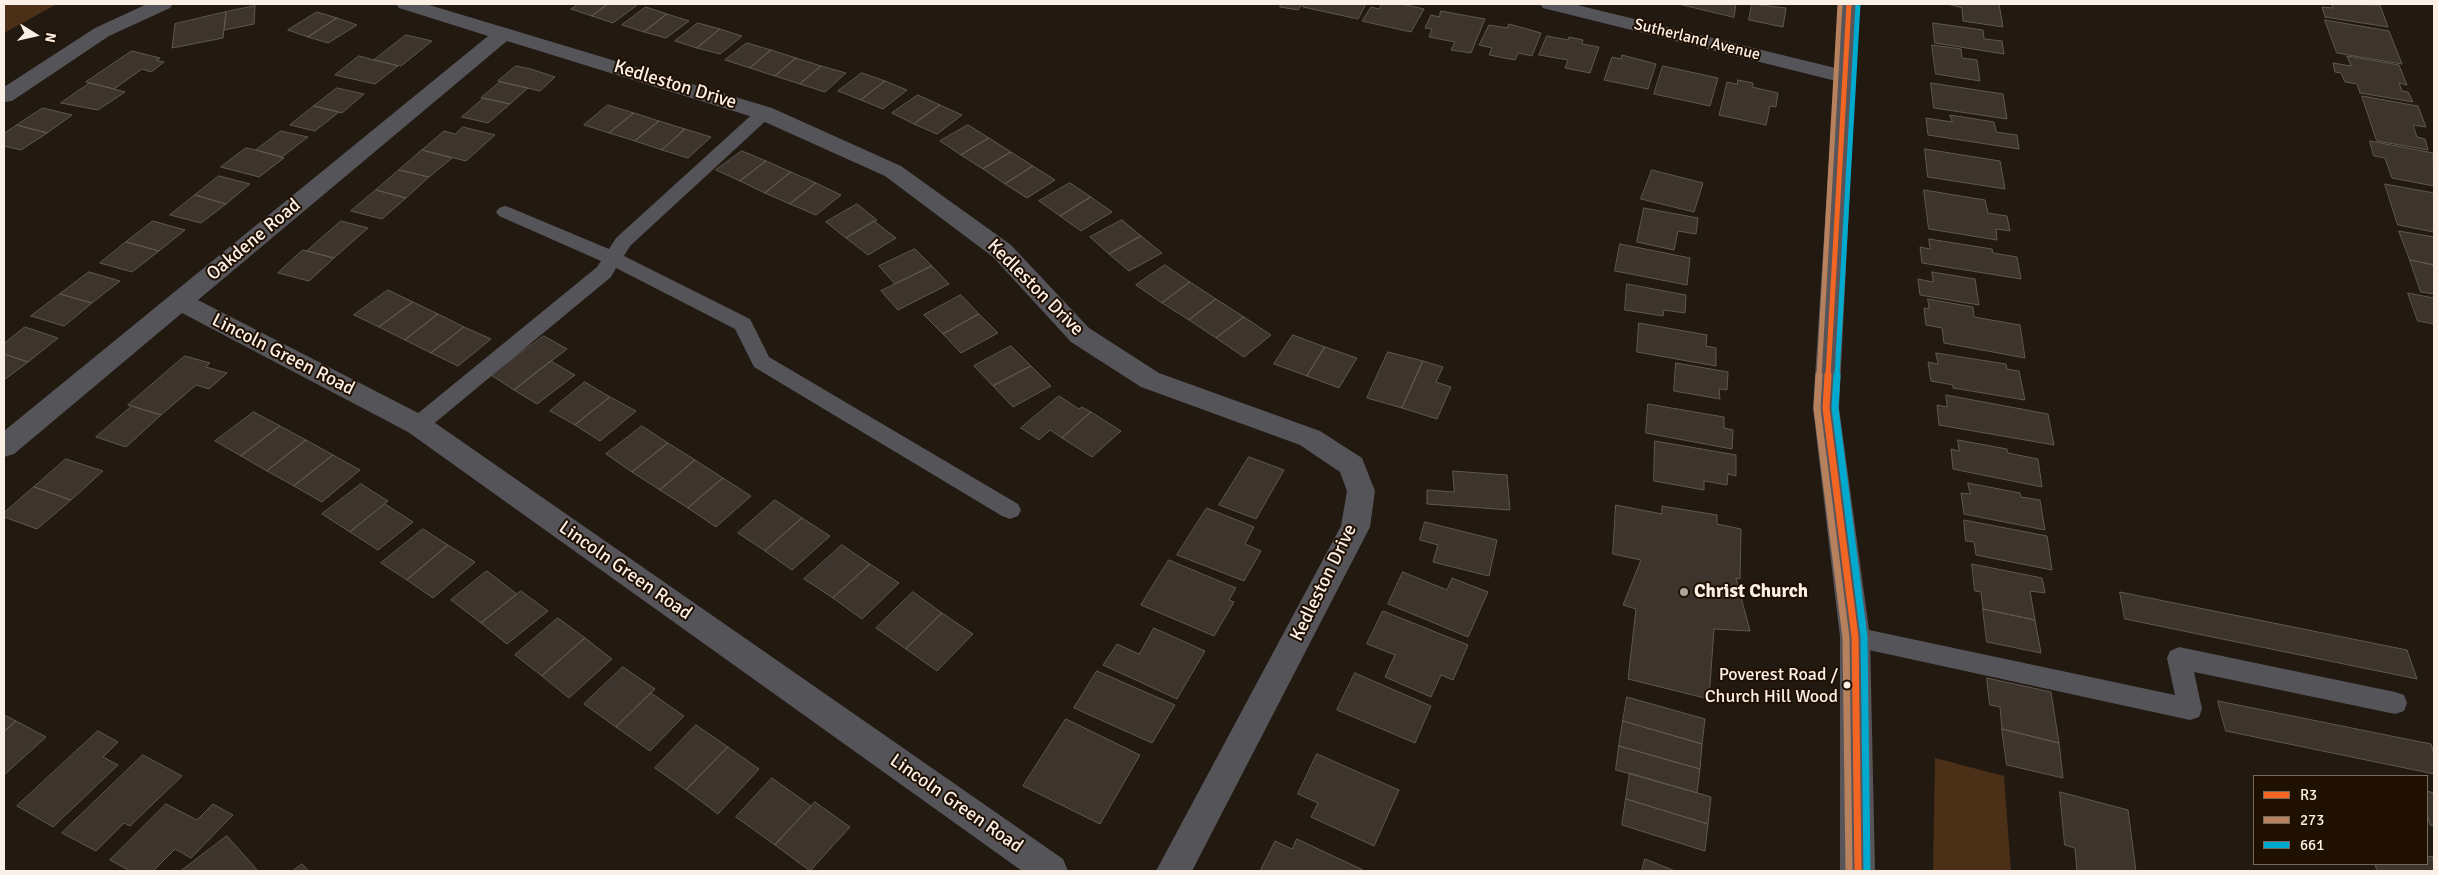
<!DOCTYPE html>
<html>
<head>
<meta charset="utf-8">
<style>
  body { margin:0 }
  #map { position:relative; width:2438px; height:875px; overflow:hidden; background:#221911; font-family:Signika,sans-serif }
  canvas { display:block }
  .frame { position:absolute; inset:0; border:5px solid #fcefe5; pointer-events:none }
  .legend { position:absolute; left:2253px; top:775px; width:175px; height:90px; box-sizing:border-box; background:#201002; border:1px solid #78695d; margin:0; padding:6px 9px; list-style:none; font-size:15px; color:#fcefe5 }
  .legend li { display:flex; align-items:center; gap:10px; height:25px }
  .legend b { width:25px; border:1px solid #78695d }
  .north { position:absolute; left:10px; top:10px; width:50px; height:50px; -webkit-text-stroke:4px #201002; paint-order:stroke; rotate:100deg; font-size:14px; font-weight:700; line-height:20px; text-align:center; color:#fcefe5 }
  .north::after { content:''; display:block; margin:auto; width:18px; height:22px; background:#fcefe5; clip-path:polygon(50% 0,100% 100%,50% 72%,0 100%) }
</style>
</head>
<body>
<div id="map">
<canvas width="2438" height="875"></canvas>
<div class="frame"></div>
<ul class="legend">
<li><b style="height:6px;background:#f26522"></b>R3</li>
<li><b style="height:6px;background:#b6815c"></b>273</li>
<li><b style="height:6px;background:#00a9ce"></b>661</li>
</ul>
<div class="north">N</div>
</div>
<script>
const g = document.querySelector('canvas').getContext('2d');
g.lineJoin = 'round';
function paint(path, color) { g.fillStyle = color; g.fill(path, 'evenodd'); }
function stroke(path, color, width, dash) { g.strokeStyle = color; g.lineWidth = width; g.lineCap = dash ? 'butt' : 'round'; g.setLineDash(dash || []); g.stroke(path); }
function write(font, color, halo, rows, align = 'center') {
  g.font = font + ' Signika,sans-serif'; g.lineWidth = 4; g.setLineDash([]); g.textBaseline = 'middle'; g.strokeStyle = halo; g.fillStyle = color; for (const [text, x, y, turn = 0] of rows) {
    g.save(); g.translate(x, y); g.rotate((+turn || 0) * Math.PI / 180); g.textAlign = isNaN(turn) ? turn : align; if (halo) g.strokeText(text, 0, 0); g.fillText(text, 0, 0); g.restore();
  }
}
const green = new Path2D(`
  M4,4H57L4,33Z
  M1935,758L2004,776L2011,871H1933Z`);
const building = new Path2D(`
  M579,4H608L592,16L571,9Z
  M608,4H634L637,5L613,23L592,16Z
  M1281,4H1302L1298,10L1280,7Z
  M1305,4H1366L1358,19L1303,7Z
  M1382,4H1402L1424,9L1411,32L1362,21L1371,7L1379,9Z
  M1679,4H1736L1734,17Z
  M1752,4L1786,8L1783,27L1749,20Z
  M1948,4H1999L2003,27L1963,21L1962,8Z
  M2331,4L2380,5L2388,27L2325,17L2322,7L2333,8Z
  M255,6L254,24L224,30L226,12Z
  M646,7L667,14L644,32L622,25Z
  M1441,11L1485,19L1471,53L1451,50L1455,42L1429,37L1432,29L1425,28L1431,15L1439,17Z
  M226,12L223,38L172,48L175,24Z
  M317,12L337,18L308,37L288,30Z
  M667,14L689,21L666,38L644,32Z
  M337,18L357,25L328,43L308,37Z
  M2325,20L2389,31L2402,64L2337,53Z
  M698,23L720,29L697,48L675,41Z
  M1933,23L1983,30L1984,39L2002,41L2004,54L1935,43Z
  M1509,24L1541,33L1532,56L1518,53L1515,60L1489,55L1492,48L1479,45L1489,25L1507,28Z
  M720,29L742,36L720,54L697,48Z
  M406,35L432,41L401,66L374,60Z
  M1547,36L1568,40L1569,37L1583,40L1582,44L1599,47L1590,73L1565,68L1568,60L1539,55Z
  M747,43L771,50L750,68L725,60Z
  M1932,45L1961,49L1962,58L1977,60L1980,81L1936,74Z
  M771,50L796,58L775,76L750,68Z
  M132,51L160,58L156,60L164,62L151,72L142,69L114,89L86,82Z
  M1622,55L1656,64L1648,89L1604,80L1612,57L1621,59Z
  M359,56L374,60L398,66L375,84L335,75Z
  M2347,56L2399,65L2407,85L2399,83L2402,91L2408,92L2413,102L2360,93L2357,84L2345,82L2341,73L2335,72L2333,63L2351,66Z
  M796,58L821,66L800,84L775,76Z
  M516,66L531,69L555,77L540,91L498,81Z
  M821,66L846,73L825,92L800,84Z
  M1663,66L1718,78L1710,106L1654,94Z
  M862,73L885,81L861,100L838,91Z
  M1738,80L1753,83L1752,87L1778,93L1776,107L1770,106L1766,125L1719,115L1727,82L1737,84Z
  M885,81L907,90L883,109L861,100Z
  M500,82L528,88L510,104L481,98Z
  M90,83L114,89L125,92L98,110L61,103Z
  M1931,83L2003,94L2007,119L1934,108Z
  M337,88L364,94L342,113L314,106Z
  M918,95L940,105L914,124L892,113Z
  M2362,96L2418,106L2426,127L2413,125L2417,137L2425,139L2428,150L2377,141Z
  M484,98L510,104L488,123L462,117Z
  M608,105L634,113L609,133L584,125Z
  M940,105L962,115L937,134L914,124Z
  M314,106L339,112L315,131L290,125Z
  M43,108L72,115L47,133L17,125Z
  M634,113L659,121L635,141L609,133Z
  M1950,115L1994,122L1996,132L2017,135L2019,149L1928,135L1926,118L1952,122Z
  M659,121L685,129L662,150L635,141Z
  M17,125L47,133L21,150L4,146V134Z
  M968,125L989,138L961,155L940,141Z
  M463,127L495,135L466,161L422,150L444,131L455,134Z
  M685,129L711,137L688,158L662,150Z
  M281,131L308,137L282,157L256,150Z
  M989,138L1011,152L983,169L961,155Z
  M2370,141L2433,153L2434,186L2392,178L2385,158L2374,156Z
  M246,148L256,150L284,158L259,177L221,167Z
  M1925,149L2000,161L2005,189L1928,177Z
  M422,150L452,158L429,177L399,170Z
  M742,151L766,161L740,181L716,170Z
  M1011,152L1033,166L1005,184L983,169Z
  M766,161L791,172L765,193L740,181Z
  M1033,166L1055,180L1027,198L1005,184Z
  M399,170L429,177L406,198L376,190Z
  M1652,170L1703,183L1694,212L1641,199Z
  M791,172L816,183L790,204L765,193Z
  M219,176L250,184L226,204L195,195Z
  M816,183L841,195L816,215L790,204Z
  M1070,183L1091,197L1060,216L1039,201Z
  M2385,184L2434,193V232L2398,225Z
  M376,190L406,198L382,219L351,211Z
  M1924,190L1985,200L1988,213L2007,216L2010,231L1996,229L1997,240L1929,229Z
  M195,195L226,204L201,223L170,215Z
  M1091,197L1112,212L1081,231L1060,216Z
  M857,204L877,220L846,238L826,222Z
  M1644,208L1698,218L1696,234L1678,231L1674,250L1637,242Z
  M1122,220L1141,236L1109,254L1090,237Z
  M153,221L185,230L159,251L126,242Z
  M341,221L368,228L334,258L307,251Z
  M874,221L896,238L868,255L846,238Z
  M2399,231L2434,237V265L2410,260Z
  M1141,236L1162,253L1129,271L1109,254Z
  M1929,239L1992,249L1993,253L2017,257L2021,279L1922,263L1920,247L1930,249Z
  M126,242L159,251L132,272L100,263Z
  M1620,244L1690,258L1687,285L1615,271Z
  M915,249L932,266L895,284L879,266Z
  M303,250L334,258L309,281L278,273Z
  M2410,260L2434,265V294L2421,292Z
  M1165,265L1190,282L1162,303L1136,285Z
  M932,266L949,284L898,310L881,291Z
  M89,272L120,281L92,303L60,294Z
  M1932,272L1975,279L1979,305L1920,295L1918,279L1933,282Z
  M1190,282L1216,299L1189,320L1162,303Z
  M1627,284L1686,295L1685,313L1664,310L1663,316L1625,310Z
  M388,290L413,302L379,327L354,315Z
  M2408,293L2434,298V324L2418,321Z
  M60,294L92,303L64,326L31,316Z
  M961,295L979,314L943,334L924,315Z
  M1216,299L1244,317L1216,338L1189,320Z
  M1928,299L1973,307L1974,317L2020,325L2025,358L1944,343L1942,328L1926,325L1924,308L1929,309Z
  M413,302L438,314L405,340L379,327Z
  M438,314L464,327L431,353L405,340Z
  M979,314L998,333L961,353L943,334Z
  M1244,317L1271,335L1244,357L1216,338Z
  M1639,323L1707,335L1706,346L1716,348V366L1637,352Z
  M25,327L58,338L28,362L4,354V344Z
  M464,327L491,339L458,366L431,353Z
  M1293,335L1325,347L1307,376L1274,364Z
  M544,336L567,349L514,390L491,375Z
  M1011,346L1031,366L993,386L974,366Z
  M1325,347L1357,358L1339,388L1307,376Z
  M1388,352L1423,361L1402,408L1367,398Z
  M1936,353L2006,364L2007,369L2019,371L2025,400L1953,388V385L1931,381L1928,362L1938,364Z
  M4,354L28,362L4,380Z
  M185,356L210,363L206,367L227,373L209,389L196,385L161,415L128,405Z
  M551,361L575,375L537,404L514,390Z
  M1423,361L1443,367L1436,382L1451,387L1437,419L1402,408Z
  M1676,363L1728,372L1727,390L1719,389L1720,399L1674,391Z
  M1031,366L1051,386L1013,407L993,386Z
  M585,382L610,397L575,425L550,411Z
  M1946,395L2048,414L2054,445L1939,425L1937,405L1947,407Z
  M1059,396L1079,409L1082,407L1091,412L1062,438L1050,430L1039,440L1021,428Z
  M610,397L636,411L600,441L575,425Z
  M1648,404L1724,417V428L1733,430L1732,449L1646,433Z
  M132,406L161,415L126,447L96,437Z
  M254,412L280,426L241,456L215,441Z
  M1091,412L1121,431L1092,457L1062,438Z
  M280,426L306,440L267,471L241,456Z
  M642,426L668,443L632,472L606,454Z
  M306,440L333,455L294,486L267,471Z
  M1958,440L2007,449L2008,453L2038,459L2042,487L1953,469L1951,449L1959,451Z
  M1655,441L1736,455V476L1728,474L1727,485L1704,481V490L1654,481Z
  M668,443L695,460L660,490L632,472Z
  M333,455L360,470L322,502L294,486Z
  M1249,457L1284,470L1256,519L1219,505Z
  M66,459L103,471L71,500L34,487Z
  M695,460L723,478L688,508L660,490Z
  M1453,471L1507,475L1510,510L1427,504V490L1454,492Z
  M723,478L751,496L716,527L688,508Z
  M1968,483L2020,493L2021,497L2040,500L2045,530L1964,514L1961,493L1970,494Z
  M361,484L388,501L350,532L322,514Z
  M34,487L71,500L37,529L4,517V513Z
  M775,500L802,518L765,551L738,533Z
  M385,504L413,522L378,550L350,532Z
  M1616,505L1662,514V506L1717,515V524L1741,529L1740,579L1736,578L1750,631L1714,629L1709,699L1628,679L1636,609L1623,605L1641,560L1613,554Z
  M1207,508L1254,527L1245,544L1261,551L1244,581L1177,555Z
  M802,518L830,536L792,570L765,551Z
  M1964,520L2047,536L2052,570L1976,555L1974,542L1966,541Z
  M1425,522L1497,540L1489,576L1433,562L1438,545L1420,540Z
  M423,529L448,545L407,580L381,563Z
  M448,545L475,562L433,598L407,580Z
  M842,545L870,564L833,598L804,579Z
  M1169,560L1236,588L1229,600L1234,602L1214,636L1141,605Z
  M870,564L899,583L862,619L833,598Z
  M1972,564L2042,578L2045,593L2030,591L2035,620L1983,609L1981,592L1975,591Z
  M487,571L517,594L481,623L451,600Z
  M1403,572L1447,590L1452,578L1488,592L1468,637L1388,604Z
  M521,591L548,611L507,644L481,623Z
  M913,592L942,613L906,649L876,628Z
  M2120,592L2407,650L2417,679L2125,619Z
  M1983,609L2035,620L2041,653L1987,642Z
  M1383,611L1468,645L1453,680L1441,675L1431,697L1385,677L1395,655L1367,644Z
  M942,613L973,634L937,671L906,649Z
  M558,618L585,638L542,676L515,655Z
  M1154,628L1205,651L1177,699L1103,665L1117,644L1139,654Z
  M585,638L612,659L569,698L542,676Z
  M623,667L655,689L616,727L584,704Z
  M1097,671L1175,705L1152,743L1074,708Z
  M1355,673L1431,706L1415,743L1337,710Z
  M1987,678L2051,692L2059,743L2002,729L2000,707L1990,705Z
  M651,693L684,716L650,751L616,727Z
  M1627,697L1705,719L1702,744L1623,721Z
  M2218,701L2431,744L2434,754V774L2226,731Z
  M4,715L16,721L4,732Z
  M1066,719L1140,755L1100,824L1023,786Z
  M16,721L46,737L4,775V732Z
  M1623,721L1702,744L1700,769L1619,746Z
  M696,725L728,747L686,790L655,768Z
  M2002,729L2059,743L2063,778L2007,765Z
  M98,731L118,742L103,757L118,765L53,827L17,806Z
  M1619,746L1700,769L1697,793L1616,770Z
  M728,747L759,769L718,814L686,790Z
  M1317,754L1399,790L1374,846L1311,817L1318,803L1298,794Z
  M143,755L182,776L130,826L124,823L96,851L62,833Z
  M1630,773L1711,797L1708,824L1626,799Z
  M772,778L811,806L775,845L736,817Z
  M2427,791L2434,793V826L2430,825L2427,814Z
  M2060,792L2128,810L2136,871H2077L2075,848L2065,845Z
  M1626,799L1708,824L1705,851L1622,825Z
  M815,802L850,827L810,871L775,845Z
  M166,804L197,820L213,804L233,815L191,858L175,849L153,871H130L110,860Z
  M227,836L258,871H181Z
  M1297,839L1363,870V871H1260L1275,841L1292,849Z
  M2427,856L2433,857L2434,871H2377L2375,864H2427Z
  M1645,859L1675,871H1642Z
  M302,864L309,871H293Z`);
const lane = new Path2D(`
  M764,108L770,109L772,113L770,117L630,246L624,256L750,319L769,357L1018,504L1021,510L1018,516L1010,519L1002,516L754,367L735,329L616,268L611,277L425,431L418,433L411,431L407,425L411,419L597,267L601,261L499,216L496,212L499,208L505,206L511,208L609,249L616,238L758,109Z
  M1855,627L2175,695L2167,658L2170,651L2179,647L2395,692L2404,695L2407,703L2404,711L2395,714L2194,672L2202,709L2199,717L2190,720L1855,647L1847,644L1843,637L1847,630Z`);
const street = new Path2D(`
  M147,4H173L170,8L109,36L12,101L4,102V87L95,28Z
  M396,4H426L772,108L901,166L1011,245L1089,328L1159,373L1320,431L1362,458L1375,491L1370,527L1192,871H1156L1341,526L1347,491L1340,472L1300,445L1141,387L1071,342L993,257L885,176L756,118L507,41L198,300L428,418L1063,859L1068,871H1022L408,432L182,313L14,454L4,457V431L488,36L399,8Z
  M1540,4H1573L1852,72L1855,77L1852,82L1844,83L1543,8Z`);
const secondary = new Path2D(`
  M1839,4H1859L1839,408L1870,637L1875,871H1840V637L1813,408Z`);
const bus1Far1 = new Path2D(`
  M1828,376L1849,4`);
const bus1 = new Path2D(`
  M1828,375L1826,408L1855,637L1858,871`);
const bus2Far1 = new Path2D(`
  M1819,376L1840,4`);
const bus2 = new Path2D(`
  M1819,375L1817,408L1846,638L1849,871`);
const bus3Far1 = new Path2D(`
  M1837,376L1858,4`);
const bus3 = new Path2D(`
  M1837,375L1835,408L1864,637L1867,871`);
const markers = [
  [1684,592,5,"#b0a49b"],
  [1847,685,4.5,"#fcefe5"]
];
const farStreetnames = [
  ["Sutherland Avenue",1697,40,14]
];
const busNames = [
  ["Poverest Road /",1838,675],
  ["Church Hill Wood",1838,697]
];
const streetNames = [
  ["Kedleston Drive",675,85,17],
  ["Oakdene Road",254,240,-40],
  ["Kedleston Drive",1035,288,45],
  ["Lincoln Green Road",283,355,27],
  ["Lincoln Green Road",625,571,35],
  ["Kedleston Drive",1324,583,-64],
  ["Lincoln Green Road",956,804,35]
];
const poiNames = [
  ["Christ Church",1694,592]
];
paint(green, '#4b2f17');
paint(building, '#3c342d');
stroke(building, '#605850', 1);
paint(lane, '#545459');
paint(street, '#545459');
paint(secondary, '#57555a');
stroke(bus1Far1, '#f26522', 5);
stroke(bus1, '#f26522', 7);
stroke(bus2Far1, '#b6815c', 5);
stroke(bus2, '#b6815c', 7);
stroke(bus3Far1, '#00a9ce', 5);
stroke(bus3, '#00a9ce', 7);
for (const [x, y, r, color] of markers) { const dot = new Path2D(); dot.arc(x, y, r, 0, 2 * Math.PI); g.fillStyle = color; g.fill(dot); stroke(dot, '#201002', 2); }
write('16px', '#fcefe5', '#201002', farStreetnames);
write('18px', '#fcefe5', '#201002', busNames, 'right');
write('19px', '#fcefe5', '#201002', streetNames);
write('bold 19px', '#fcefe5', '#201002', poiNames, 'left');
</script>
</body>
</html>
